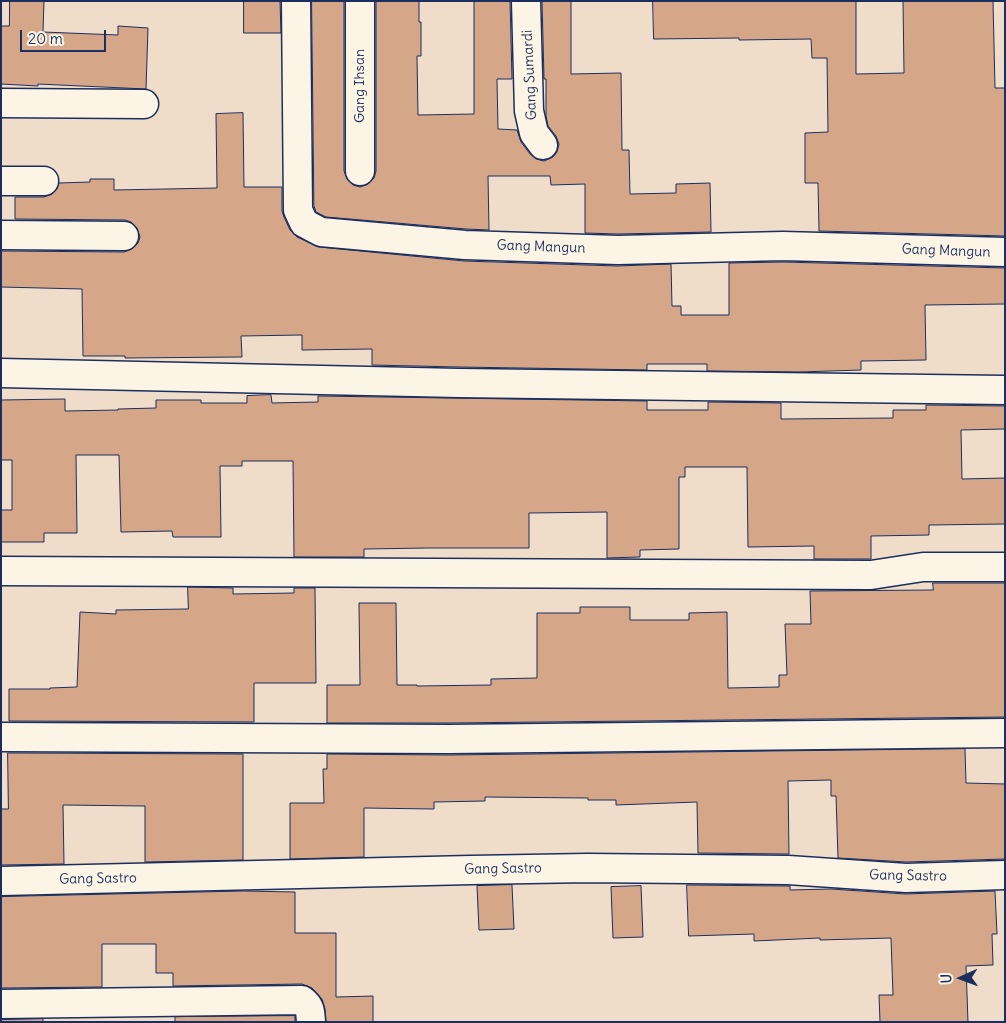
<!DOCTYPE html>
<html>
<head>
<meta charset="utf-8">
<style>
  body { margin:0 }
  #map { position:relative; width:1006px; height:1023px; overflow:hidden; background:#f0ddc9; font-family:Delius,sans-serif }
  canvas { display:block }
  .frame { position:absolute; inset:0; border:2px solid #1b2f5e; pointer-events:none }
  .north { position:absolute; left:936px; top:953px; width:50px; height:50px; -webkit-text-stroke:4px #fcf5e5; paint-order:stroke; rotate:268deg; font-size:14px; font-weight:700; line-height:20px; text-align:center; color:#1b2f5e }
  .north::after { content:''; display:block; margin:auto; width:18px; height:22px; background:#1b2f5e; clip-path:polygon(50% 0,100% 100%,50% 72%,0 100%) }
  .scale { position:absolute; left:20px; top:30px; width:86px; height:22px; box-sizing:border-box; border:2px solid #1b2f5e; border-top:0; padding-left:6px; font-size:15px; line-height:18px; white-space:nowrap; color:#1b2f5e; -webkit-text-stroke:4px #fcf5e5; paint-order:stroke }
</style>
</head>
<body>
<div id="map">
<canvas width="1006" height="1023"></canvas>
<div class="frame"></div>
<div class="north">U</div>
<div class="scale">20 m</div>
</div>
<script>
const g = document.querySelector('canvas').getContext('2d');
g.lineJoin = 'round';
function paint(path, color) { g.fillStyle = color; g.fill(path, 'evenodd'); }
function stroke(path, color, width, dash) { g.strokeStyle = color; g.lineWidth = width; g.lineCap = dash ? 'butt' : 'round'; g.setLineDash(dash || []); g.stroke(path); }
function write(font, color, halo, rows, align = 'center') {
  g.font = font + ' Delius,sans-serif'; g.lineWidth = 4; g.setLineDash([]); g.textBaseline = 'middle'; g.strokeStyle = halo; g.fillStyle = color; for (const [text, x, y, turn = 0] of rows) {
    g.save(); g.translate(x, y); g.rotate((+turn || 0) * Math.PI / 180); g.textAlign = isNaN(turn) ? turn : align; if (halo) g.strokeText(text, 0, 0); g.fillText(text, 0, 0); g.restore();
  }
}
const building = new Path2D(`
  M10,1H44L43,32L118,35V26L148,28L146,89L38,84V86L1,84V26H9Z
  M244,1H280L281,33H244Z
  M312,1H344V171L347,179L353,185L360,187L368,184L374,178L376,171V1H419V22H421V56H417L418,115L474,114V1H510L512,79H497L498,129L517,130L521,142L530,154L536,159L544,161L553,157L557,152L559,144L556,136L548,126L546,116V79H544L542,1H571V74L621,73L622,150H629L630,194L676,193V184L710,183L711,232L618,234L585,233V184L551,185L550,176H488L489,230L466,229L326,217L316,212L314,206Z
  M653,1H856V74L904,73L903,1H993L995,88H1005V236L819,231L818,183H805V133L828,132L827,58H812L811,39L739,40V38L654,39Z
  M243,113L244,187H282V211L284,217L290,230L297,237L319,247L464,261L617,266L671,264L672,306H681V315H729V263L783,262L1005,268V304L925,305L926,360L861,361V370L799,372L707,371V364H647V370L459,367L372,365V349L302,350V335L241,336L242,357L125,358V356H83L82,289L1,287V251L124,252L132,249L138,243L140,237L137,228L131,222L125,220L15,219V197H44L52,194L57,189L59,183L90,182V179H114V190L217,188L216,114Z
  M271,395L272,403L318,402V396L647,401V410H708V402L781,403V419L893,418V410H926V405L1005,406V429L961,430L962,479L1005,478V524L929,525V535L871,536V559H814V546L748,547L747,467H685V477H679V549L640,550V557L607,558V512L529,513V548H429L364,549V557H294L293,461H242V466H220L221,537H173L172,531L121,532L119,455H76L77,533H44V542H1V510H12V460H1V400L65,399V411L118,410V409L156,408V400H201V403H247V396Z
  M933,583H1005V717L449,723H327V685H360L359,603H396L397,685H417V686L491,685V679L537,678V613H580V607H630V620H689V613L727,612L728,688L779,687V675H787L785,624H811L810,591L933,590Z
  M188,587L233,588V594L294,593V588H315L316,683H254V722L9,721V689H50V688L77,687L80,612L116,614V610L188,609Z
  M965,749L966,783L1005,784V859L906,862L838,858L836,796H831V780L788,781L789,854L698,853L697,802L616,805V800H588V798L485,797V801L434,802V809L364,808V857L290,859V803H324L323,769H327V754L449,755Z
  M8,753L243,754V860L145,862V806L63,805L64,864L1,865V809H8Z
  M512,885L514,929L479,930L477,886Z
  M687,885L787,886H790V890L831,889L905,894L995,891L997,934H992L993,965L966,966L968,1022H880L879,995H893L891,938L820,940V938L754,941V934L689,936Z
  M641,886L643,937L613,938L611,887Z
  M243,891L295,892V933H336V997L373,996V1022H326L325,1009L322,999L312,988L302,984L173,986V973H156V944H102V987L1,988V897Z
  M295,1016V1022H175V1017Z
  M43,1019V1022H1V1020Z`);
const street = new Path2D(`
  M296,1L298,210L304,223L321,232L465,245L618,250L783,246L1005,252
  M526,1L529,111L534,133L543,145
  M1,103L144,104
  M360,171V1
  M1,181H44
  M1,235L124,236
  M1,373L459,383L1005,390
  M1,571L871,575L923,567H1005
  M1,737L449,739L1005,733
  M1,881L471,870L587,868L788,870L906,878L1005,875
  M1,1004L302,1000C311,1007 310,1011 311,1022`);
const streetNames = [
  ["Gang Sumardi",530,75,-93],
  ["Gang Ihsan",360,86,-90],
  ["Gang Mangun",541,247,2],
  ["Gang Mangun",946,251,2],
  ["Gang Sastro",503,869,-1],
  ["Gang Sastro",908,876,1],
  ["Gang Sastro",98,879,-1]
];
paint(building, '#d5a688');
stroke(building, '#1b2f5e', 1);
stroke(street, '#1b2f5e', 31);
stroke(street, '#fcf5e5', 28);
write('14px', '#1b2f5e', '#fcf5e5', streetNames);
</script>
</body>
</html>
